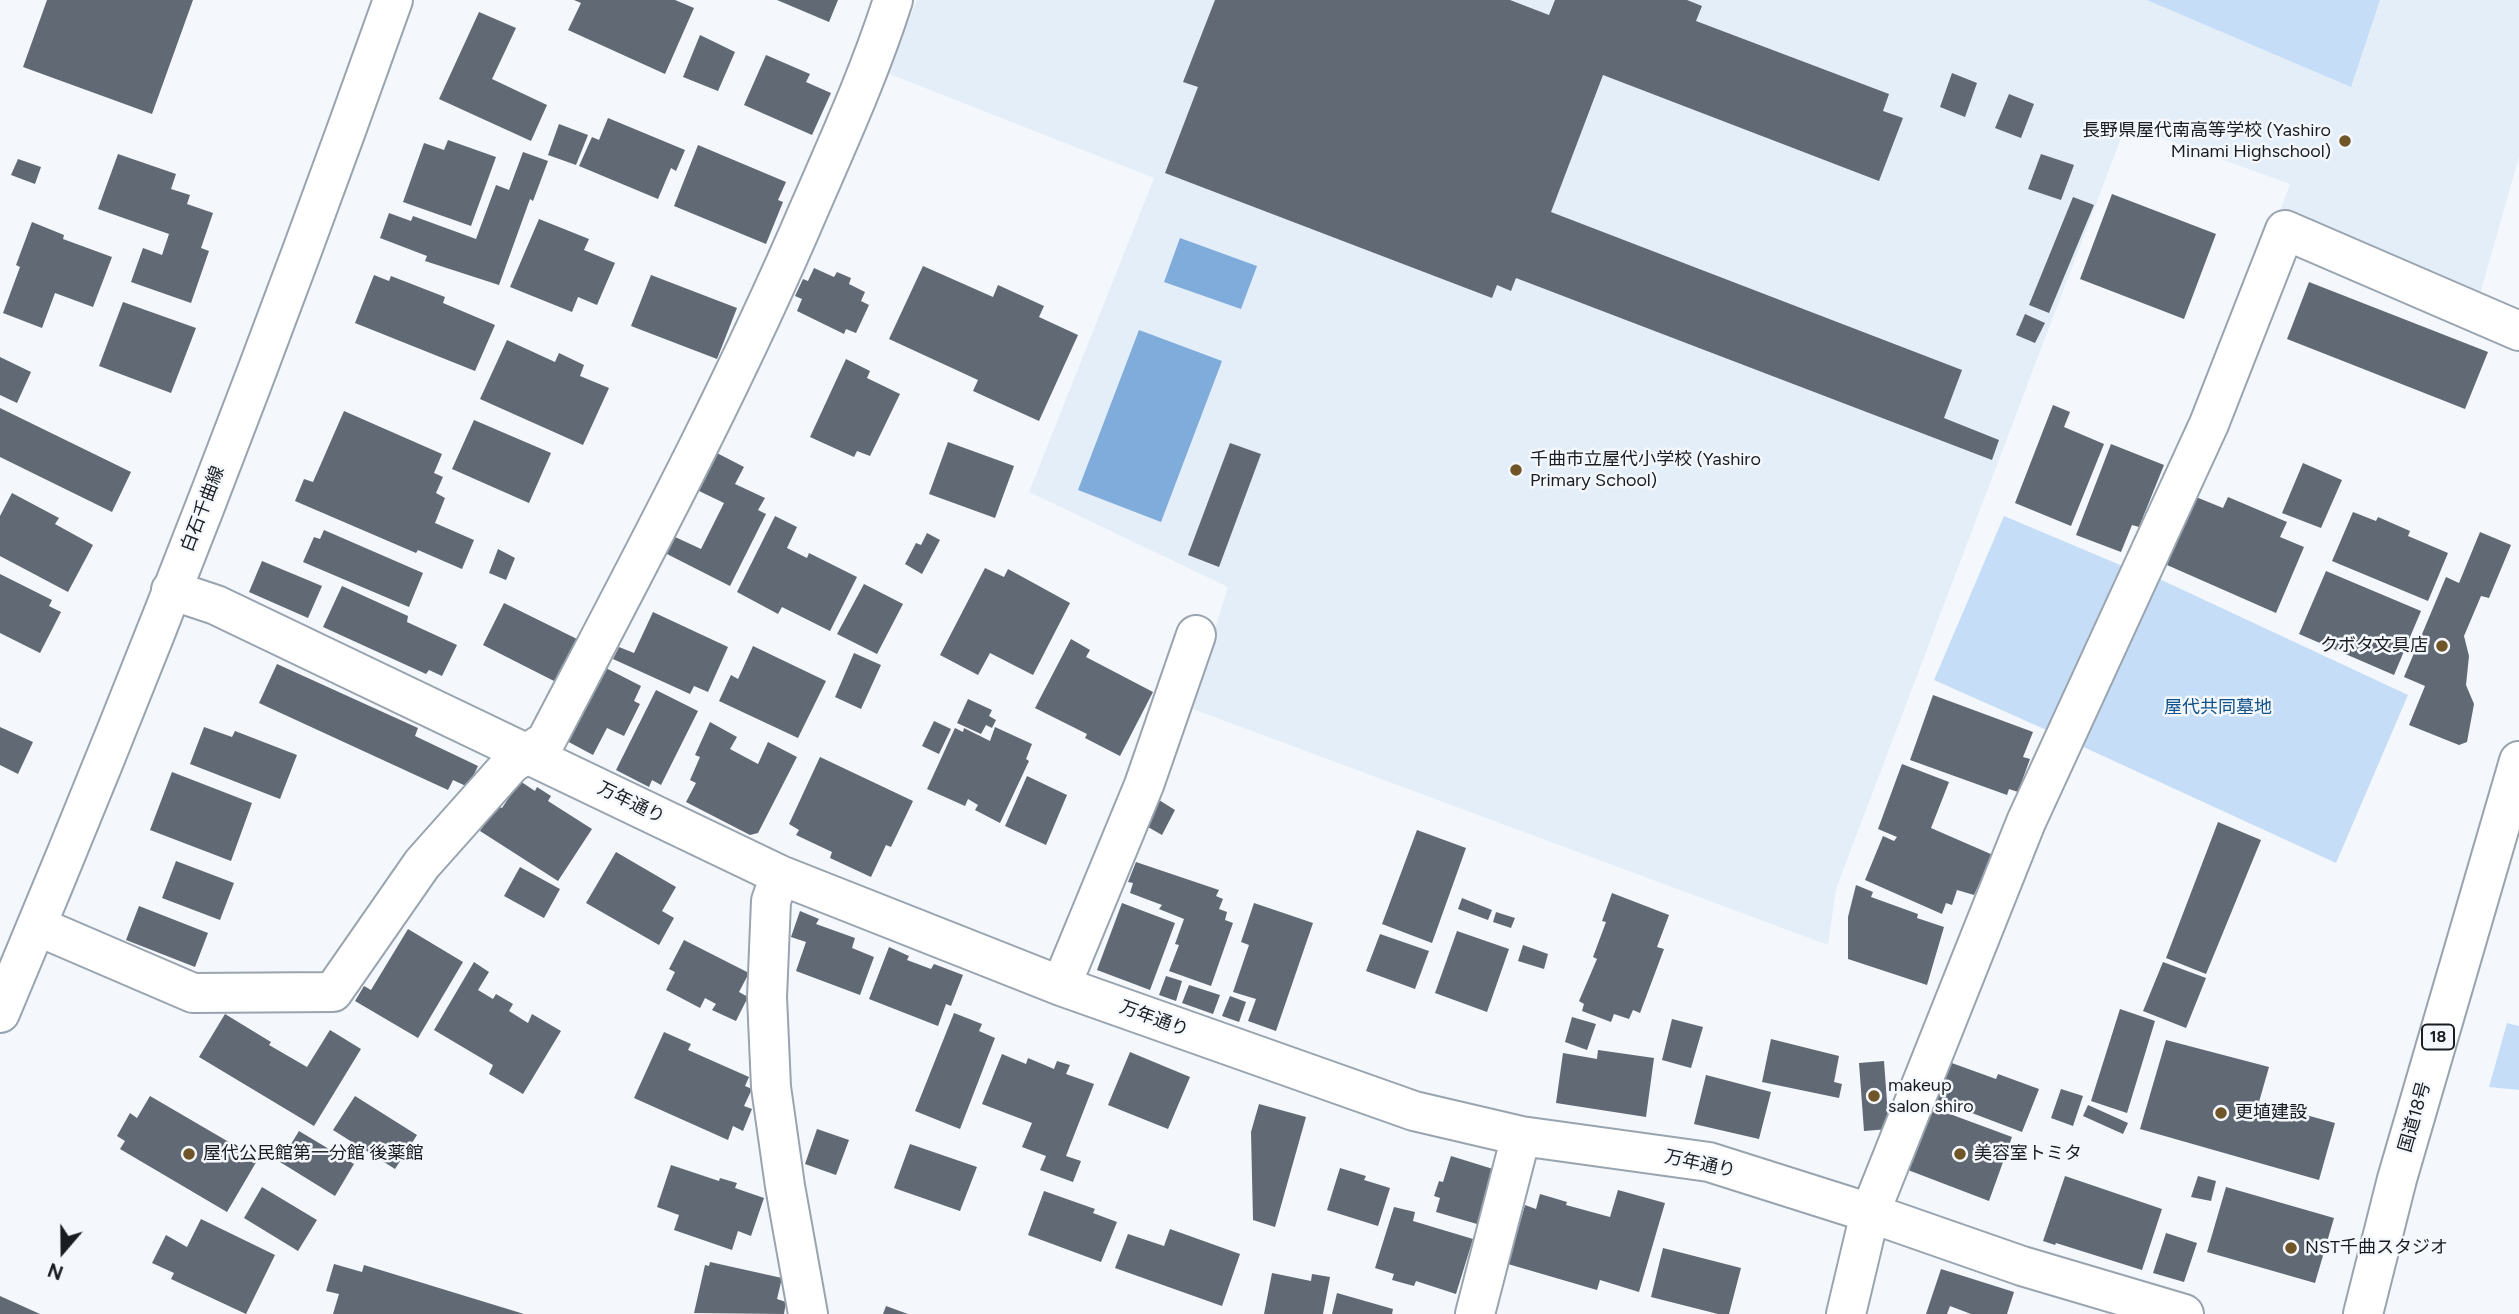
<!DOCTYPE html>
<html>
<head>
<meta charset="utf-8">
<style>
  body { margin:0 }
  #map { position:relative; width:2519px; height:1314px; overflow:hidden; background:#f4f8fd; font-family:Figtree,sans-serif }
  canvas { display:block }
  .north { position:absolute; left:28px; top:1216px; width:70px; height:70px; -webkit-text-stroke:5px #f4f8fd; paint-order:stroke; rotate:200deg; font-size:19px; font-weight:700; line-height:28px; text-align:center; color:#191d21 }
  .north::after { content:''; display:block; margin:auto; width:24px; height:32px; background:#191d21; clip-path:polygon(50% 0,100% 100%,50% 72%,0 100%) }
</style>
</head>
<body>
<div id="map">
<canvas width="2519" height="1314"></canvas>
<div class="north">N</div>
</div>
<script>
const g = document.querySelector('canvas').getContext('2d');
g.lineJoin = 'round';
function paint(path, color) { g.fillStyle = color; g.fill(path, 'evenodd'); }
function stroke(path, color, width, dash) { g.strokeStyle = color; g.lineWidth = width; g.lineCap = dash ? 'butt' : 'round'; g.setLineDash(dash || []); g.stroke(path); }
function write(font, color, halo, rows, align = 'center') {
  g.font = font + ' Figtree,"Noto Sans JP",sans-serif'; g.lineWidth = 5; g.setLineDash([]); g.textBaseline = 'middle'; g.strokeStyle = halo; g.fillStyle = color; for (const [text, x, y, turn = 0] of rows) {
    g.save(); g.translate(x, y); g.rotate((+turn || 0) * Math.PI / 180); g.textAlign = isNaN(turn) ? turn : align; if (halo) g.strokeText(text, 0, 0); g.fillText(text, 0, 0); g.restore();
  }
}
const built = new Path2D(`
  M917,0H2519V157L2480,294L2280,211L2290,184L2126,125L1836,889L1828,945L1190,708L1228,587L1029,492L1154,178L887,73Z`);
const green = new Path2D(`
  M2147,0H2380L2351,87Z
  M2004,516L2125,567L2051,732L1934,680Z
  M2153,576L2408,695L2336,863L2077,744Z
  M2507,1023L2519,1026V1090L2489,1087Z`);
const water = new Path2D(`
  M1180,238L1257,266L1241,309L1164,282Z
  M1139,330L1222,361L1161,522L1078,490Z`);
const building = new Path2D(`
  M47,0H193L152,114L23,67Z
  M574,0H675L694,8L665,74L568,30L581,3Z
  M777,0H838L829,22Z
  M1215,0H1510L1549,15L1555,0H1687L1702,6L1696,21L1889,94L1883,111L1903,118L1879,181L1603,75L1551,212L1962,370L1944,418L1999,440L1992,460L1516,278L1511,291L1497,285L1492,298L1165,173L1198,87L1183,82Z
  M479,12L516,28L492,79L547,105L531,141L439,99Z
  M700,35L735,52L718,91L683,77Z
  M766,55L810,74L806,82L831,93L812,135L744,105Z
  M1952,73L1977,83L1965,117L1940,107Z
  M2009,94L2034,104L2021,138L1995,128Z
  M608,118L685,150L676,171L671,168L658,199L579,166L592,137L599,140Z
  M559,124L588,135L576,165L548,155Z
  M448,140L496,157L471,226L403,202L424,143L444,150Z
  M698,145L786,182L778,200L783,202L766,244L674,206Z
  M523,152L548,161L533,201L530,199L499,285L425,261L427,256L380,238L389,213L411,221L413,216L476,239L496,185L509,190Z
  M118,154L176,174L171,189L190,195L187,204L213,213L201,248L209,251L191,303L131,282L143,248L162,255L169,234L98,209Z
  M2041,154L2074,165L2061,200L2028,189Z
  M18,159L41,167L35,184L11,175Z
  M2112,194L2216,234L2184,319L2080,279Z
  M2073,197L2094,205L2049,313L2029,305Z
  M539,219L589,239L584,250L615,263L597,305L578,297L572,312L510,287Z
  M32,222L64,235L63,239L112,257L93,307L55,293L42,328L3,313L20,267L16,265Z
  M923,266L993,297L998,285L1044,306L1039,317L1078,335L1039,421L973,391L978,380L889,339Z
  M814,268L834,277L837,272L851,278L849,284L865,292L861,301L869,305L856,333L846,329L844,334L797,311L802,299L795,296L803,279L808,281Z
  M374,275L389,281L391,276L445,297L443,303L495,325L475,371L355,323Z
  M651,275L737,308L717,359L631,326Z
  M2309,282L2488,352L2465,409L2287,339Z
  M123,302L196,328L171,393L99,366Z
  M2025,314L2045,323L2035,343L2016,335Z
  M507,340L555,362L559,353L584,365L580,376L609,388L583,445L480,399Z
  M0,357L31,372L17,403L0,395Z
  M846,359L870,371L867,378L900,394L870,456L857,451L854,457L810,437Z
  M2053,405L2070,412L2064,427L2104,444L2071,526L2015,503Z
  M0,408L131,472L112,512L0,457Z
  M344,411L442,454L434,473L443,477L436,493L445,498L435,523L474,540L462,569L418,550L416,553L295,501L304,479L313,482Z
  M474,420L551,453L529,503L452,469Z
  M948,442L1014,466L995,518L929,494Z
  M1230,443L1261,454L1219,567L1188,555Z
  M2111,444L2164,465L2139,527L2132,525L2121,552L2076,535Z
  M715,452L744,467L735,484L765,498L758,510L766,514L730,586L665,553L673,536L701,549L724,503L697,490Z
  M2303,463L2342,480L2321,528L2282,513Z
  M12,493L59,518L55,524L93,545L68,592L0,556V516Z
  M2196,497L2223,508L2228,497L2287,522L2280,537L2304,547L2276,613L2167,565Z
  M2353,512L2376,521L2378,517L2410,531L2408,536L2448,553L2428,601L2332,561Z
  M775,516L797,527L787,548L807,558L809,553L857,577L830,631L782,607L778,614L737,592Z
  M324,530L423,573L409,607L303,562L314,537L320,539Z
  M2480,532L2511,545L2489,598L2481,596L2464,636L2469,656L2466,685L2474,704L2467,742L2459,745L2409,725L2425,686L2404,677L2446,577L2459,583Z
  M927,533L940,540L922,574L905,564L916,543L921,545Z
  M498,549L515,558L506,580L489,573Z
  M262,561L322,586L308,618L249,592Z
  M985,568L1004,577L1008,569L1070,603L1033,675L990,653L978,675L940,655Z
  M2326,571L2421,611L2394,675L2299,634Z
  M0,574L52,600L49,606L61,612L40,653L0,633Z
  M864,584L903,604L877,654L837,634Z
  M342,586L408,616L407,622L457,645L442,676L429,670L426,674L323,627Z
  M504,603L577,639L556,682L483,645Z
  M653,612L728,647L708,692L694,686L690,694L613,659L619,647L634,653Z
  M1071,639L1090,650L1086,657L1153,692L1120,756L1085,738L1087,734L1035,708Z
  M753,646L826,681L798,738L719,701L731,675L738,679Z
  M854,653L881,665L861,709L835,697Z
  M277,664L418,728L415,736L478,766L468,787L453,780L448,790L259,703Z
  M602,666L641,686L634,701L640,704L624,736L607,728L593,755L565,740Z
  M656,690L698,711L661,785L652,780L649,787L616,770Z
  M1933,695L2033,732L2023,757L2030,759L2018,792L2009,789L2007,795L1910,760Z
  M968,699L992,710L989,716L996,720L992,728L986,725L981,734L957,723Z
  M934,721L951,729L939,754L922,746Z
  M710,722L737,737L730,749L758,764L768,742L797,757L758,833L750,835L686,802L696,783L690,780L700,757L695,755Z
  M0,727L33,742L18,774L0,765Z
  M204,727L232,737L235,731L297,755L280,799L190,764Z
  M995,727L1032,744L1026,759L1029,761L1000,823L975,810L978,805L968,799L965,806L927,789L955,728L963,732L964,728L990,741Z
  M820,757L913,801L891,847L886,845L871,877L830,858L832,852L796,835L799,830L789,824Z
  M1902,764L1949,782L1931,828L1993,855L1974,895L1957,890L1952,905L1946,903L1942,914L1865,880L1883,836L1894,841L1897,837L1878,829Z
  M172,772L252,803L231,861L150,830Z
  M1027,776L1067,795L1046,845L1005,826Z
  M520,781L535,791L537,787L551,796L548,801L592,829L558,881L480,831L497,806L502,808Z
  M1159,800L1175,810L1162,835L1148,827Z
  M2218,822L2261,840L2206,974L2166,958Z
  M1417,830L1466,848L1432,943L1382,924Z
  M616,852L676,887L662,911L674,918L659,945L586,903Z
  M176,861L234,883L220,920L162,898Z
  M1136,862L1219,890L1216,896L1223,899L1219,909L1227,912L1225,920L1233,923L1211,986L1169,971L1179,945L1175,944L1184,919L1159,909L1162,905L1130,893L1133,883L1128,882Z
  M520,867L560,889L544,918L504,896Z
  M1856,885L1873,892L1871,897L1918,914L1917,918L1944,927L1927,985L1848,959V917Z
  M1612,893L1669,915L1657,947L1664,949L1640,1013L1633,1010L1629,1019L1614,1014L1611,1022L1582,1011L1584,1004L1579,1001L1597,959L1593,957L1606,922L1602,921Z
  M1462,898L1492,910L1488,920L1458,909Z
  M1122,903L1175,923L1150,990L1097,970Z
  M1254,903L1313,923L1276,1031L1248,1021L1256,999L1233,992L1249,945L1241,942Z
  M139,906L208,933L195,967L126,940Z
  M800,911L819,919L816,924L855,938L852,948L874,957L860,995L796,971L806,942L791,937Z
  M1496,912L1515,918L1511,928L1493,922Z
  M408,929L463,962L418,1038L355,1001L364,986L371,990Z
  M1457,931L1509,949L1487,1012L1435,993Z
  M1380,934L1429,951L1415,989L1366,971Z
  M684,940L749,973L739,992L748,997L736,1021L712,1010L716,1004L705,998L700,1008L666,990L675,972L669,969Z
  M1523,945L1548,954L1544,969L1518,961Z
  M889,947L909,956L907,960L931,969L934,964L963,975L951,1006L946,1004L938,1026L869,999Z
  M474,962L489,972L478,990L493,999L496,994L513,1004L509,1011L528,1023L532,1014L561,1031L523,1094L489,1074L493,1065L434,1030Z
  M2163,962L2206,978L2186,1028L2143,1011Z
  M1166,976L1182,981L1176,1001L1159,995Z
  M1189,985L1220,995L1213,1014L1182,1003Z
  M1230,996L1246,1002L1239,1022L1222,1016Z
  M2120,1009L2155,1021L2127,1113L2091,1101Z
  M954,1013L982,1024L979,1031L995,1038L960,1129L915,1111Z
  M225,1014L271,1042L269,1045L307,1067L330,1030L361,1049L314,1126L199,1057Z
  M1572,1017L1596,1024L1587,1050L1565,1042Z
  M1672,1019L1703,1027L1691,1068L1662,1060Z
  M664,1032L691,1044L688,1050L749,1077L745,1086L752,1089L744,1106L752,1109L743,1131L733,1126L728,1140L634,1098Z
  M1771,1039L1839,1056L1834,1082L1842,1084L1839,1098L1762,1082Z
  M2166,1040L2269,1067L2259,1102L2335,1123L2319,1180L2140,1129Z
  M1598,1050L1654,1058L1646,1117L1556,1103L1563,1053L1597,1059Z
  M1130,1052L1190,1077L1168,1129L1108,1105Z
  M1002,1054L1026,1064L1028,1058L1054,1069L1057,1061L1070,1065L1066,1074L1094,1084L1066,1156L1081,1161L1073,1182L1040,1170L1046,1156L1022,1147L1032,1123L982,1104Z
  M1884,1061L1889,1129L1864,1131L1859,1063Z
  M1949,1062L1996,1079L1998,1074L2039,1089L2022,1132L1935,1099Z
  M1706,1075L1771,1092L1759,1139L1694,1124Z
  M2061,1089L2083,1096L2073,1126L2051,1118Z
  M150,1096L258,1159L227,1212L120,1149L125,1141L117,1136L130,1113L137,1118Z
  M355,1096L417,1135L395,1169L333,1130Z
  M1259,1104L1306,1117L1275,1227L1253,1220L1251,1132Z
  M2088,1105L2128,1123L2123,1134L2083,1116Z
  M1931,1107L2012,1137L1989,1201L1908,1170Z
  M817,1129L849,1140L836,1175L805,1164Z
  M299,1131L354,1164L335,1196L280,1162Z
  M910,1144L977,1167L960,1211L894,1188Z
  M1451,1156L1493,1169L1477,1224L1436,1212L1440,1198L1434,1196L1439,1181L1443,1182Z
  M671,1165L719,1181L720,1178L737,1183L735,1188L764,1198L751,1236L738,1231L732,1250L674,1230L679,1215L657,1207Z
  M1340,1168L1366,1176L1364,1180L1390,1188L1378,1226L1327,1210Z
  M2065,1176L2162,1209L2142,1270L2056,1243L2055,1245L2043,1241Z
  M2198,1176L2216,1181L2211,1201L2191,1197Z
  M262,1187L317,1220L298,1251L244,1218Z
  M2226,1187L2334,1218L2315,1283L2207,1252Z
  M1618,1190L1665,1203L1639,1292L1600,1280L1597,1290L1508,1264L1525,1205L1536,1209L1540,1194L1567,1202L1566,1205L1610,1217Z
  M1044,1191L1095,1209L1093,1213L1117,1222L1101,1262L1028,1235Z
  M1394,1207L1415,1212L1413,1221L1473,1239L1456,1294L1416,1281L1414,1286L1392,1280L1394,1274L1375,1268Z
  M201,1219L275,1255L246,1314L171,1279L174,1273L152,1263L166,1235L187,1247Z
  M1170,1229L1240,1254L1222,1306L1115,1268L1128,1234L1164,1246Z
  M2166,1233L2197,1243L2184,1282L2153,1273Z
  M1663,1248L1741,1268L1729,1314H1718L1651,1297Z
  M710,1262L782,1278L777,1299L786,1302L784,1314L694,1313L705,1265L709,1266Z
  M334,1264L362,1272L364,1265L524,1314H333L339,1294L326,1291Z
  M1941,1269L2014,1292L2007,1314H1971L1950,1306L1947,1314H1926Z
  M1272,1273L1311,1281L1312,1274L1330,1277L1323,1314H1264Z
  M1337,1293L1393,1309L1392,1314H1332Z
  M0,1296L40,1314H0Z
  M886,1306L908,1314H883Z`);
const minor = new Path2D(`
  M171,590L216,605L780,875L1061,986L1414,1111L1521,1136L1709,1162L1870,1213L2022,1266L2184,1314
  M780,875L771,901L767,997L771,1087L785,1186L808,1314
  M37,926L193,993L333,992L422,864L511,764L546,741C638,565 732,390 810,207C840,138 870,72 893,0
  M1061,986L1144,785L1196,635
  M1475,1314L1521,1136
  M1846,1314L1870,1213L2026,822L2209,424L2285,230L2519,331`);
const major = new Path2D(`
  M0,1013C141,679 272,341 393,0`);
const highway = new Path2D(`
  M2363,1314L2397,1179L2519,761`);
const markers = [
  [2345,141,7,"#6f5527"],
  [1516,470,7,"#6f5527"],
  [2442,646,7,"#6f5527"],
  [1874,1096,7,"#6f5527"],
  [2221,1113,7,"#6f5527"],
  [189,1154,7,"#6f5527"],
  [1960,1154,7,"#6f5527"],
  [2291,1248,7,"#6f5527"]
];
const shields = [
  [2438,1037,32]
];
const shieldNames = [
  ["18",2438,1037]
];
const poiNames = [
  ["長野県屋代南高等学校 (Yashiro",2331,131,"right"],
  ["Minami Highschool)",2331,152,"right"],
  ["千曲市立屋代小学校 (Yashiro",1530,460],
  ["Primary School)",1530,481],
  ["クボタ文具店",2428,646,"right"],
  ["makeup",1888,1086],
  ["salon shiro",1888,1107],
  ["更埴建設",2235,1113],
  ["屋代公民館第一分館 後薬館",203,1154],
  ["美容室トミタ",1974,1154],
  ["NST千曲スタジオ",2305,1248]
];
const streetNames = [
  ["白石千曲線",203,509,-69],
  ["万年通り",631,803,26],
  ["万年通り",1154,1019,20],
  ["国道18号",2415,1117,-74],
  ["万年通り",1700,1164,12]
];
const parkNames = [
  ["屋代共同墓地",2218,708]
];
paint(built, '#e4eef9');
paint(green, '#c5ddf7');
paint(water, '#80acdb');
paint(building, '#606974');
stroke(minor, '#99a4af', 42);
stroke(major, '#99a4af', 42);
stroke(highway, '#99a4af', 42);
stroke(minor, '#fff', 38);
stroke(major, '#fff', 38);
stroke(highway, '#fff', 38);
for (const [x, y, r, color] of markers) { const dot = new Path2D(); dot.arc(x, y, r, 0, 2 * Math.PI); g.fillStyle = color; g.fill(dot); stroke(dot, '#f4f8fd', 2.5); }
for (const [x, y, w] of shields) { const box = new Path2D(); box.roundRect(x - w / 2, y - 12.5, w, 25, 5); g.fillStyle = '#f4f8fd'; g.fill(box); stroke(box, '#191d21', 2); }
write('bold 16px', '#191d21', null, shieldNames);
write('18px', '#191d21', '#f4f8fd', poiNames, 'left');
write('18px', '#191d21', '#f4f8fd', streetNames);
write('18px', '#10518a', '#f4f8fd', parkNames);
</script>
</body>
</html>
